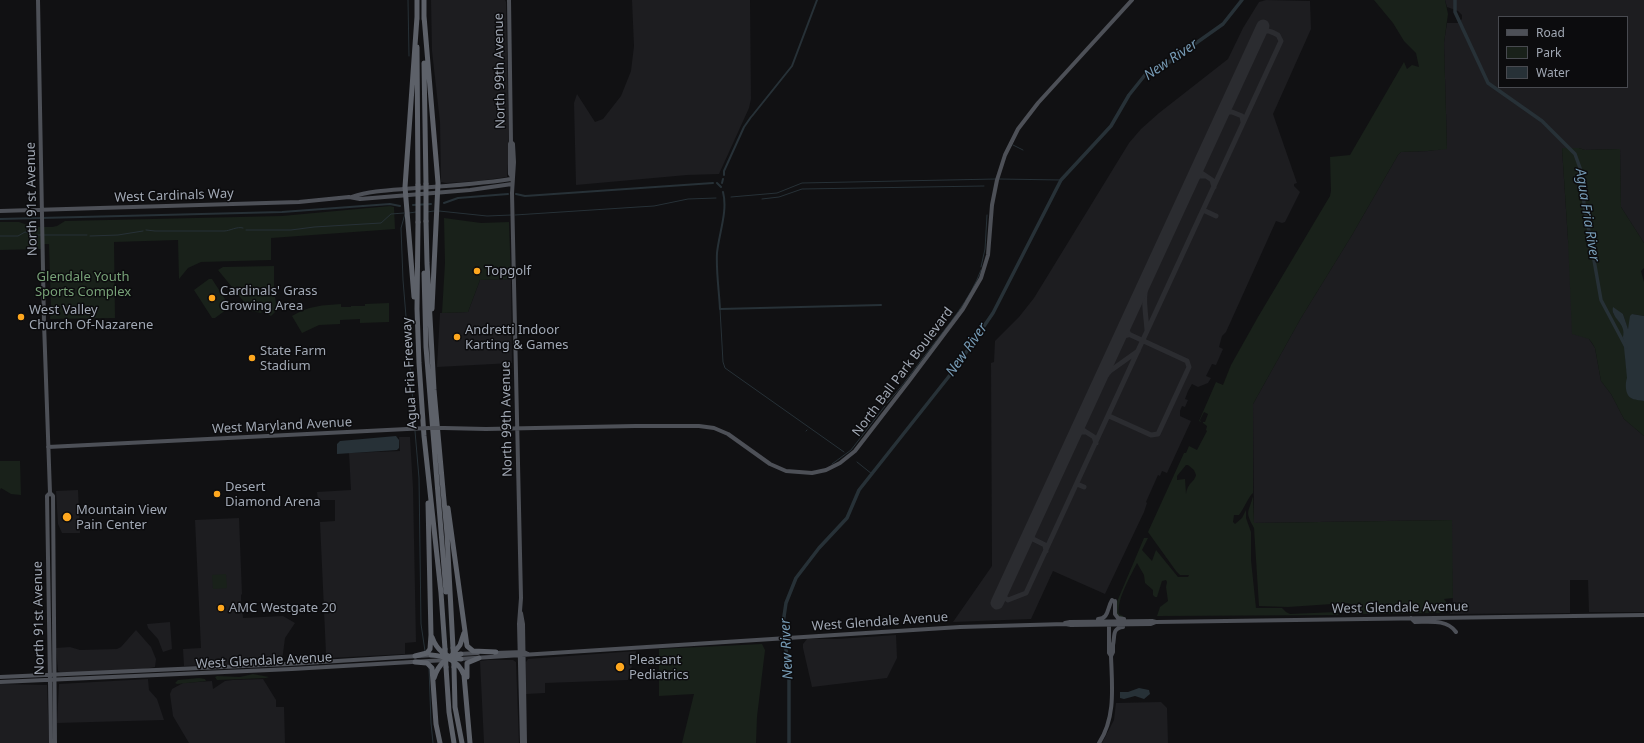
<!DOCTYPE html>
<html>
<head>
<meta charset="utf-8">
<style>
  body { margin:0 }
  #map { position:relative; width:1644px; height:743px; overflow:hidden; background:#111113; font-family:"Noto Sans",sans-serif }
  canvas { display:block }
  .legend { position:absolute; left:1498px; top:16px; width:130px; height:72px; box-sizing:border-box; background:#0c0c0e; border:1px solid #484a50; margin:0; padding:5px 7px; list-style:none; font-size:12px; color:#a1a8b4 }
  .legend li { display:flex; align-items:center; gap:8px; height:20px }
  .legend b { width:20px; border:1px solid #484a50 }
</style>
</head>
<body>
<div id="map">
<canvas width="1644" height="743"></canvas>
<ul class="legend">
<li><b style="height:5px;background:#4d5057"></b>Road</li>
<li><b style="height:11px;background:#19211a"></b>Park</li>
<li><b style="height:11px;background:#273137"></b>Water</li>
</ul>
</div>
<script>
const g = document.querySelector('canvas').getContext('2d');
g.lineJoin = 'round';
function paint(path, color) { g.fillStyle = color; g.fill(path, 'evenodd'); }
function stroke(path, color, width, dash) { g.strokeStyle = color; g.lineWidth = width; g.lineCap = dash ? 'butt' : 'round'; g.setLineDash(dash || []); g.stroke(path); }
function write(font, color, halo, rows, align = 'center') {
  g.font = font + ' "Noto Sans",sans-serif'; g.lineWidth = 3; g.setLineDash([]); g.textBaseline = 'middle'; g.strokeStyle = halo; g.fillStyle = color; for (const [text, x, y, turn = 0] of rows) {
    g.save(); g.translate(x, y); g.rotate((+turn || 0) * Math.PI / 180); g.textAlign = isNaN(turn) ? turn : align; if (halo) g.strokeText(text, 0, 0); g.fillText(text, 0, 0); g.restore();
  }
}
const built = new Path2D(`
  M431,0H505L506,2L509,151L507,177L478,181L446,183L441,182L440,122L432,51Z
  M632,0H750L751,99L749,108L719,174L687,175L576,185L574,103L577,94L595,122L603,119L621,96L631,71L634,46Z
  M1266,0L1310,1L1311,29L1273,114L1297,183L1294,184V186L1300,192L1285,222L1282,223L1276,221L1226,332L1222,336L1219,347L1223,349L1216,365L1212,364L1206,376L1211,378L1208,383L1198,387L1192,384L1188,391L1185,399L1188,400L1185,407L1182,406L1180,411V416L1191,421L1167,473L1162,471L1160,476L1158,475L1146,502L1147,503L1144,512L1105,594L1053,571L1031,619L953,622L992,566L991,363L994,362L995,341L1019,317L1034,298L1129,143L1141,129L1159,113L1228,59L1243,28L1259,2Z
  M1445,0H1644V243L1621,207L1620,149L1585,150L1579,148H1562L1568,240L1589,339L1595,348L1601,381L1611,394L1624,419L1644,436V612H1589L1588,580H1570V613L1450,614V612H1453L1451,520L1254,523L1253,404L1301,318L1352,235L1398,155L1401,152L1428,151L1447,148L1444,43L1447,23H1458L1462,19V15L1458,11L1447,7ZM1499,17H1627V87H1499Z
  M511,279L512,363L437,367L440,313L468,312L480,280Z
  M399,437H410L413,488L416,642L405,643V654L330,658L326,654L320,522L335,521V500H318L317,492L351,490L349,453L400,451Z
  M78,490L80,533H62L58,524L56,491Z
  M239,518L242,594L241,595V599L243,618L283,616L295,623L285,638L282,661L244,664L184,666L183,649L201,648L195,520Z
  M170,622L172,649L163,652L158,639L148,628L147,624Z
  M136,630L151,647L156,659L155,667L144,669L96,672H60L58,671L56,648L70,647L80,650L117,649L121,647Z
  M896,635L897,658L887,678L812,687L803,648V644L807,639H837Z
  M636,651L628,680L545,683V693L526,694V662L528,659Z
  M488,660H513L516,662L519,743H484L480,661Z
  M148,679L149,690L157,699L164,720L57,723L59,684Z
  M263,679L276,700V707H284L285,743H189L173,716L170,694L172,689L183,683L212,681L213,689L225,681L233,680Z
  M0,684L47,685L49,743H0Z
  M1161,702L1167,708L1168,743H1102L1114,720L1116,703Z`);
const green = new Path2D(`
  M1374,0H1445L1448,14L1444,43L1447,149L1428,151L1401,152L1398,155L1352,235L1301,318L1253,404V493C1249,496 1243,510 1239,515H1234L1233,522L1235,524L1242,518L1246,510V518L1251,532V560L1256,608H1282L1286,612L1290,614L1336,612L1339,615L1157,616L1160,607L1168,601L1166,587L1167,582L1166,580L1162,581L1157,597H1155L1153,595V590L1145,583L1144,575L1137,563C1131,575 1116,601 1119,614L1123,616L1124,618L1116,616V604L1144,538H1148L1142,550L1152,561L1156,550L1178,577H1188L1189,575H1180L1176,571L1148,532L1184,453H1186L1189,446L1197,450L1207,431L1206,430L1207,426L1203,423V422H1205L1208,414L1204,412L1200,420L1201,422L1199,421L1216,382L1223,385L1231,365L1258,317L1330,196L1331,191L1330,157L1350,155L1404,62L1407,69L1412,65L1419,67L1416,53L1404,41L1393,23ZM1186,465H1188L1194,470L1196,475C1194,483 1188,482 1186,494L1185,479L1177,480V476Z
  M1562,148H1579L1585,150L1620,149L1621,207L1644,243V268L1641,271L1644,282V316L1632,314L1628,330L1623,314L1613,313L1624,328L1626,364L1631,398L1644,401V436L1624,419L1611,394L1601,381L1595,348L1592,343L1589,339L1572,334L1568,240Z
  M390,206L394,207L395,229L271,238V260L201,262L188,268L179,279L178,240L114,242L115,318L50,319L51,307L49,244H41V249L0,250V222H19L33,227H52L57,226L65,221L282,216Z
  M444,218L481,223L509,222L511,279L480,280L468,312L442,313L445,263Z
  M274,266V294L272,297H275L277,310L271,316L263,311L261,313L246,310L243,306L245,303L218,270L223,267Z
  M209,279H212L230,307L215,318H212L194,290Z
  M389,303V322L360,323V319L340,320V324L319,325L302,333L292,316C308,306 323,305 341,304V307H351V306H365V304Z
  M0,461H20L21,495L11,494L1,488L0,490Z
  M1253,496L1254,523L1452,520L1453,598L1444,599L1447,603L1448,609H1442L1440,611L1441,613L1354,614V605L1347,603L1288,607L1259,606L1254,528C1244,510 1249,513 1253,496Z
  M226,574L227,588L213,589L212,575Z
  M762,644L765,650L757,717L756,743H682L694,694L659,696V649Z
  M253,674L269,677L266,678L217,680L215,677L217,676L240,677Z
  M199,678L205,679L206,681L177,684L175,683L178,680Z`);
const water = new Path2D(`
  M1613,307L1623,314L1628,329L1630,316L1632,314L1644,316V401C1640,400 1634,400 1631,398C1625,395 1625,383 1627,378L1623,337C1627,323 1610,318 1613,307Z
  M396,436L399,440V448L397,450L337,454V444L340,441Z
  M1139,688L1149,690L1150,694L1144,699L1135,696L1124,699L1120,698V692H1128Z`);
const stream = new Path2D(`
  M408,0L409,56
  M1013,145L1023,150
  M999,179L1061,180
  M731,197L777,193L802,183L996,179
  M762,199L779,197L802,189L984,186
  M439,211L487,216L512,215
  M427,212L434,211
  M409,213L416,212
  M405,214L401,228L403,280L415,427
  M515,215L638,207L654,206L688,199L716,198
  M146,230L155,231H224C230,231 237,226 243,228
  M246,230H291L314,227L381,223L391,214L404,213
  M32,235H41
  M44,235H87
  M0,236H18L25,232L29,233
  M90,236L118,235L143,231
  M981,267L985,249L987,215
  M720,309L723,362L725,368L844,452
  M887,403C903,386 915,368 929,350C948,325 970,300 981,270
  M415,431L419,478L421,624L425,651
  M806,431L807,430
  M857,462L872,474
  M832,464L851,450L885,406
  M429,668L431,723L433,743`);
const canal = new Path2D(`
  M752,116L792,66L817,0
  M724,175V171L744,127L751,117
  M717,183L721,187
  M722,183L723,179
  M723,192C728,211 719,233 717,253C716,271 719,290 720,309L881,305
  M516,194L525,196L713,183
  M444,203L458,198L508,194
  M413,205L431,204
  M0,219L282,212L390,204L400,206`);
const river = new Path2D(`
  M1455,0V12L1488,83L1542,121L1575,154L1580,168L1584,203L1601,300L1626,347
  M789,743V676L783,623L786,603L796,578L819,548L847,518L859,490L954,370L993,313L1061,180L1111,126L1129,95L1145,75L1158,70L1223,24L1242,0`);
const taxiway = new Path2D(`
  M1221,117L1227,112H1232L1242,116L1243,122
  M1199,164L1200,172L1212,180L1214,187
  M1192,181L1198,176H1204
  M1203,210L1216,216
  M1126,323V329L1129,334
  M1147,330C1145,305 1142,298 1149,273
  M1117,343L1122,336L1128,335
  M1096,388L1110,371L1138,351
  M1109,416L1151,435L1158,434L1189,367L1187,361L1122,331
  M1081,421L1083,430L1094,437L1096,443
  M1074,438L1080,432H1086
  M1077,484L1084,487
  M1030,532L1033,539L1045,545L1046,551
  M1003,590L1004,597L1008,600L1026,593L1281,41L1278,35C1272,32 1266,28 1260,34`);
const runway = new Path2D(`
  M997,603L1263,26`);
const major = new Path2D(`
  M38,0L44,323L50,493L47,496L51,743
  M509,0L511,142L510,144V174L512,177
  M511,142L513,144L514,162L512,193L521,598L519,624L522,743
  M352,197C372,190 395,190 416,188C448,186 480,184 511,179
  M0,211L299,202L349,197L360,199L470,190L512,184
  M444,428L486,429L635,426H699L714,428L728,434L770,464L786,471L812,473L826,470L840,463L855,451L909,381L963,309L981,278L988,255L992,205L997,180L1005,155L1018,129L1038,103L1132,0
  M48,447L407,429
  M50,493L53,496L55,743
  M1115,601V614L1118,618L1124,619
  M521,613L523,624L525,743
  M1411,618L1415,622C1429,622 1447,619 1456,632
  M1098,619C1109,619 1107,608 1112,600
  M1065,623L1070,622L1152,621L1156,622L1644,615
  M1113,645C1115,636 1112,628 1123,627
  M495,653L524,652L528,654
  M459,654L478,653
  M1111,656L1113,652V643
  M459,659L960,627L1065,624L1071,625L1151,624L1156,622
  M0,677L289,664L434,655
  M0,682L292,669L446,660
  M1099,743C1116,717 1112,686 1111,656L1109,653V624`);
const highway = new Path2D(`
  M417,0V19
  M424,0V19
  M424,16L438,183L432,309
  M417,47L418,185
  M424,63L426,184
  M426,221L427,263L434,390L447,534L453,648
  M418,222L417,309L419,363L424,436L441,593L445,649
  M424,273L426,347L446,592
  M414,297L405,187L417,17
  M448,508L467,646L473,651L496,652
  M432,637C437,651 447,658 461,659
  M431,655C446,656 458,660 464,675L470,743
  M452,655L460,645L464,633
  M415,656L427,653L430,649L431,635L428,503
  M415,662L427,663L432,668L436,724L440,743
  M446,667L449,712L454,743
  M454,667L455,707L462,743
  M467,677V663L479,658
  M434,678C438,665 447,656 461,654`);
const majorBridge = new Path2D(`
  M432,428H444
  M407,429L429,428`);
const highwayBridge = new Path2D(`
  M426,184V221
  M418,185V222
  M453,648L454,667
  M445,649L446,667`);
const markers = [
  [477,271,4,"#fea71e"],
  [212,298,4,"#fea71e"],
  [21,317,4,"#fea71e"],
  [457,337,4,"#fea71e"],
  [252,358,4,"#fea71e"],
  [217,494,4,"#fea71e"],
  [67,517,5,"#fea71e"],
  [221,608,4,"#fea71e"],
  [620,667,5,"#fea71e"]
];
const streetNames = [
  ["North 99th Avenue",500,71,-91],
  ["West Cardinals Way",174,196,-2],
  ["North 91st Avenue",32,199,-91],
  ["North Ball Park Boulevard",903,372,-53],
  ["Agua Fria Freeway",410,373,-93],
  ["North 99th Avenue",507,419,-91],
  ["West Maryland Avenue",282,426,-3],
  ["West Glendale Avenue",1400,608,-1],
  ["North 91st Avenue",39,618,-91],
  ["West Glendale Avenue",880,622,-4],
  ["West Glendale Avenue",264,661,-3]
];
const poiNames = [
  ["Topgolf",485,271],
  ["Cardinals' Grass",220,291],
  ["Growing Area",220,306],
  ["West Valley",29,310],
  ["Church Of-Nazarene",29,325],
  ["Andretti Indoor",465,330],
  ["Karting & Games",465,345],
  ["State Farm",260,351],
  ["Stadium",260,366],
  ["Desert",225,487],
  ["Diamond Arena",225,502],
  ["Mountain View",76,510],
  ["Pain Center",76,525],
  ["AMC Westgate 20",229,608],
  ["Pleasant",629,660],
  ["Pediatrics",629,675]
];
const parkNames = [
  ["Glendale Youth",83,277],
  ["Sports Complex",83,292]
];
const waterNames = [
  ["New River",1171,60,-34],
  ["Agua Fria River",1587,215,81],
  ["New River",967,350,-55],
  ["New River",787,649,-93]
];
paint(built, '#1d1d20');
paint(green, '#19211a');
paint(water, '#273137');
stroke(stream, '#273137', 1);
stroke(canal, '#273137', 2);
stroke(river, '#273137', 3.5);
stroke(taxiway, '#2b2c30', 5);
stroke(runway, '#2b2c30', 13);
stroke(major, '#4d5057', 4);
stroke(highway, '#5d6169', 5);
stroke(majorBridge, '#4d5057', 4);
stroke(highwayBridge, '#5d6169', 5);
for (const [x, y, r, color] of markers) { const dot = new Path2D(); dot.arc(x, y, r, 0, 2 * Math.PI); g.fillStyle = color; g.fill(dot); stroke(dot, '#0c0c0e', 1.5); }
write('13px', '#a1a8b4', '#0c0c0e', streetNames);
write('13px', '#a1a8b4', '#0c0c0e', poiNames, 'left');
write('13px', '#77a177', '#0c0c0e', parkNames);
write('italic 14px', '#7599b3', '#0c0c0e', waterNames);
</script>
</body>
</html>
